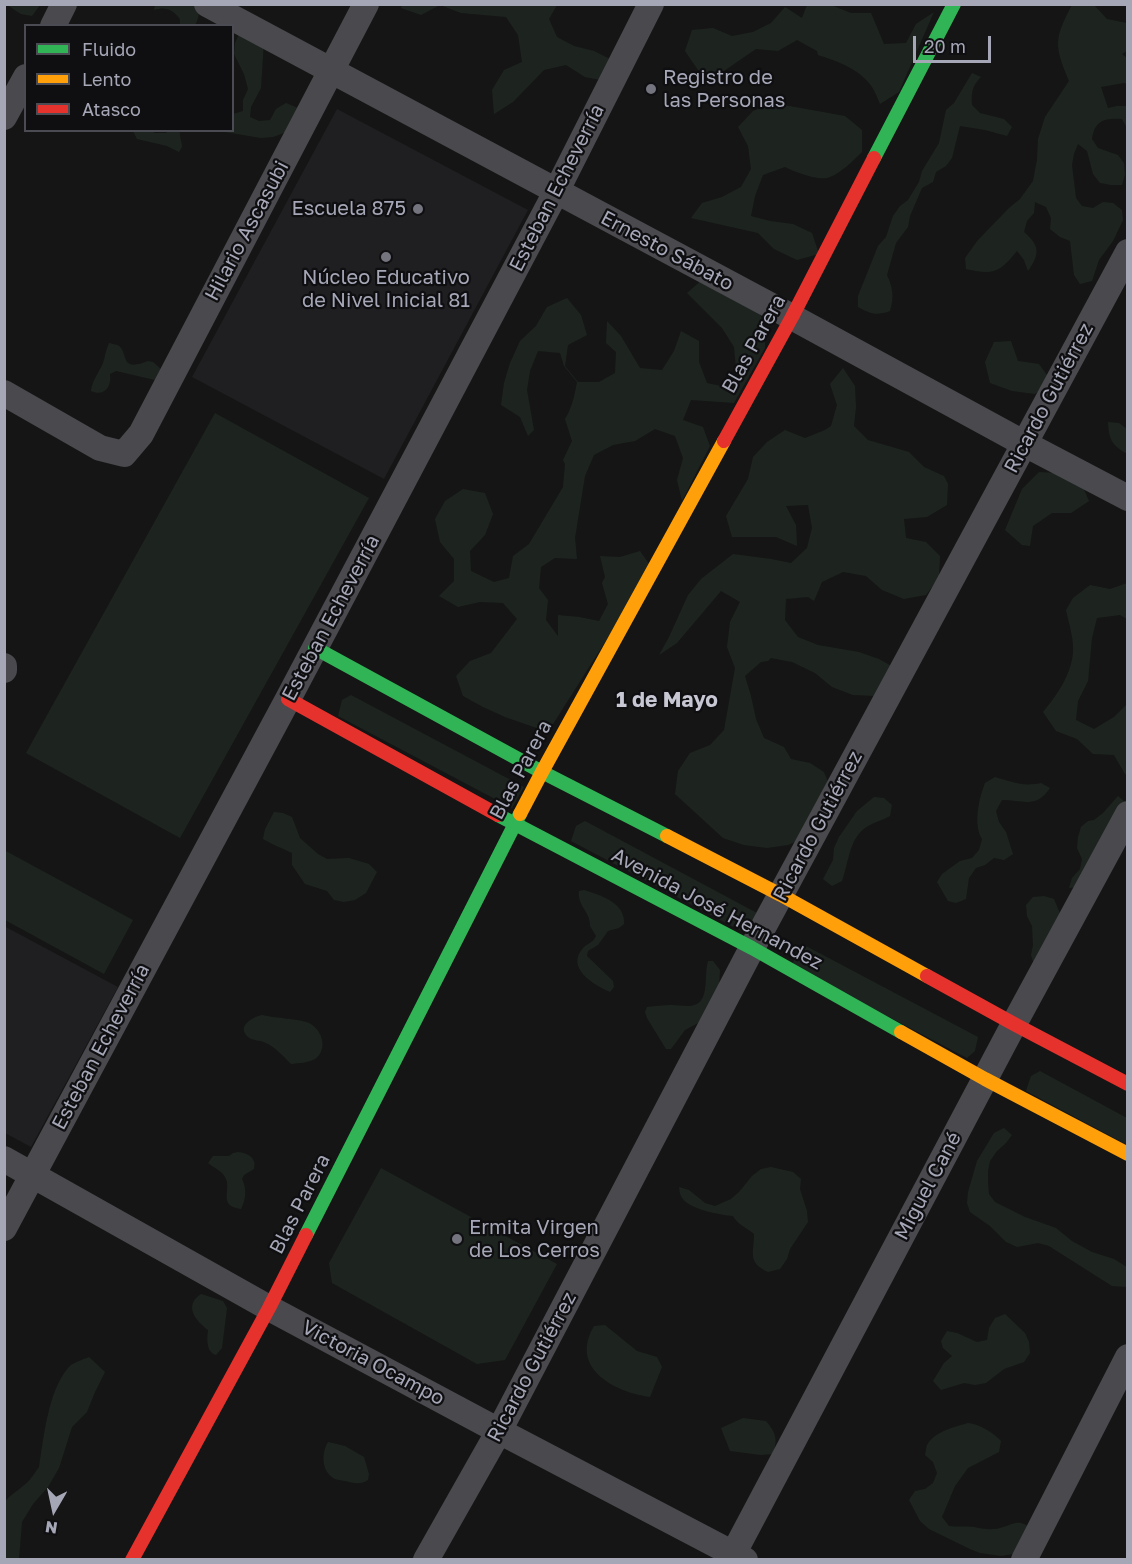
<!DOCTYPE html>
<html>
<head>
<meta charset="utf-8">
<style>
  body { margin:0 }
  #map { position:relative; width:1132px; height:1564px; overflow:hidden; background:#151515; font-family:"Golos Text",sans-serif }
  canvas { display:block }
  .frame { position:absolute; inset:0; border:6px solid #a5a7b7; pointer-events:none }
  .legend { position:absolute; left:24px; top:24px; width:210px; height:108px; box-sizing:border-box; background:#0f0f11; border:2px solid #4b4c53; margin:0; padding:8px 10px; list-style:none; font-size:18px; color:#a5a7b7 }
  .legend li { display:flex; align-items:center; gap:12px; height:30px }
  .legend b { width:30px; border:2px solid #4b4c53 }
  .north { position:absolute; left:24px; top:1480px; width:60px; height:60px; -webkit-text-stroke:4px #0f0f11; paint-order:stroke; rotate:189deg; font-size:16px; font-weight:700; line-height:24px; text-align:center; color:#a5a7b7 }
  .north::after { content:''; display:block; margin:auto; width:21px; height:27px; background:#a5a7b7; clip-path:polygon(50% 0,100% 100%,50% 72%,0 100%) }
  .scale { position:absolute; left:913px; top:36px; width:78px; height:27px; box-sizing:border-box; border:3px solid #a5a7b7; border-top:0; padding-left:8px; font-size:18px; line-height:21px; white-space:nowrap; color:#a5a7b7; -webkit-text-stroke:4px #0f0f11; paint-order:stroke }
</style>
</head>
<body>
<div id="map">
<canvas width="1132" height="1564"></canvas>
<div class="frame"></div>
<ul class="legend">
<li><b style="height:8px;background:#30b455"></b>Fluido</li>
<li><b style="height:8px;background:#ff9f0a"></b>Lento</li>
<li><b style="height:8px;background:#e5322d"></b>Atasco</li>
</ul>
<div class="north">N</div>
<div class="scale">20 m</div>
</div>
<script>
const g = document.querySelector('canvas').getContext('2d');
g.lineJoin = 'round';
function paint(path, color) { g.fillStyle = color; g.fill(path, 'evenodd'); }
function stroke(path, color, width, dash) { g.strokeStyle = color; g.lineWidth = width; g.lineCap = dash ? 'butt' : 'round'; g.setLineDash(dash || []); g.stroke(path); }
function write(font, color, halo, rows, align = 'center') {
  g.font = font + ' "Golos Text",sans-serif'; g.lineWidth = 4.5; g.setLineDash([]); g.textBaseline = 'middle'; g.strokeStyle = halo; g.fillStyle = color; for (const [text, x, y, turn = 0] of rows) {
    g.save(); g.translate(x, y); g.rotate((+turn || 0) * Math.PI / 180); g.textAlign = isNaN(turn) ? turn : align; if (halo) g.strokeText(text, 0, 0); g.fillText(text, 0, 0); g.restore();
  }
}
const built = new Path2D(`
  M337,109L528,210L384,479L192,377Z
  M4,926L118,987L31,1147L5,1133Z`);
const green = new Path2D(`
  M1089,4L1094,5L1107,19L1127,23V51L1122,54L1127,58V84L1124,83L1101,87L1108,108L1117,106H1127V128L1122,119C1105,118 1095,120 1092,139L1098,148L1118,155L1124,163L1125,175L1122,185H1111L1100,183L1093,174L1087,151L1078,144L1074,154L1072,165L1076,198L1082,206L1093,208L1103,202L1113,203L1122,210L1123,220L1113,241L1099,260L1092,281L1080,284L1074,275L1070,241L1060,237L1050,229L1051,218L1046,207L1035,202L1034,213L1027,221L1024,232C1040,246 1040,254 1028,271L1024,260L1017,251C999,273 994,275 966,269L965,258L978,240L1009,208L1020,199L1033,181L1037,160L1038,139L1045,117L1069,81C1054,45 1054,39 1072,5Z
  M7,5H40L32,16L21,14Z
  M155,5H197C200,13 199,18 195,25H180V19C173,10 166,6 154,10Z
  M402,5V4L440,5L421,15L401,8Z
  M440,5H557L549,19L557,37L574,46L594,51L612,60L606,81L585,77L566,65L544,70L513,102L494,114L492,90L504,70L522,62L518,35L506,17L461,13Z
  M807,5H831L851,13H871L884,44L906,43L916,24L934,12L899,92L880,104C878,99 875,92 872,87C860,69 837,61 818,55L817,51L797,40L778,51L756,49L718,75L698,70L685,51L692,30L713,28L732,36L753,32L771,23L785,7L802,18Z
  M240,32L264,41L261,88L251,107L250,117L259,121L270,120L276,109L286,103L298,108V118L284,133L273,137L261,138L219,131L232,130L233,114L243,111V100L248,89L244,74L234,54L235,43Z
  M972,73L981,77C972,86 971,93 972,105L980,113L1004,119L1012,127L1007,136L985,130L960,126L952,158L946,166L936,172L933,182L922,188L910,216L908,227L896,243L887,275C893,288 894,297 890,311C876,316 871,314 858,307V296L878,246L886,237L893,216L900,206L908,200L919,182L922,171L939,143L946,110L954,103Z
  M773,103L845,116L862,130V152C854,160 839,175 827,178C816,180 795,172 785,167L763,175L755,196L751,216L770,221L793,224L812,233L819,254L797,260L774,249L758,233L691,218L702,203L722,197L741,187L751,169L748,146L738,127L753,111Z
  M133,131H151L155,133H166L168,131H180C179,137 182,141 182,147L179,152L167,146L137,139Z
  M703,279L758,308L765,328V348L734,403L691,400L683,420L703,427L710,446L682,501L677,480L683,458L675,436L655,429L635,441L613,445L594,455L585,476L575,538L577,559L555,558L541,567L539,588L548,600L546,620L558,636V615L579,617L599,621L608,604L602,583L605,577L600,556L620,557L640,551L652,568L548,732L505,717L483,707L463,696L456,676L470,661L491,653L517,619L503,603L480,602L458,607L439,596L454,581V559L440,542L435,519L445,501L463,489L485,493L493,514L485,535L470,551L471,571L494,582L509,578L513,556L529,544L563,487L565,464L563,460L572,441L565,419C572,408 575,394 577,382L564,366L560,353L538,351L530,371L527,390L534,430L528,436L520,417L501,405L504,383L510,363L520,341L536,326L547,307L567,298L581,315L587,335L568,345L565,366L578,382H599L615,373L616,352L606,343L607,321L621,336L640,368L662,370L674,351L681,331L699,341V362L707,383L726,387L736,369L734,347L722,328L687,293Z
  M1011,341L1018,361L1039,364L1052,382L1035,394L1012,391L990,383L985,362L994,342Z
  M109,343C112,344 116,344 119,346C127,352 122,368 138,364C141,364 144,362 148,361L153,362L162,370L155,380L116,371L110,374C112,387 104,397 91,391C92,380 99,373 103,363C105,356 106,350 109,343Z
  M843,368L855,386L856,407L854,426L868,440L909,452L924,467L944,476L948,484L947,505L927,517L904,519L906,538L926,542L940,556L939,578L926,595L904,599L882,590L866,576L843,572L822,582L814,601L808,597L786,599L785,620L798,637L818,645L859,652L879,659L897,669L875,696L853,695L832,687L815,673L792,662L771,658L768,661L761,662L745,676L751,696L756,719L764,738L784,747L791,759L810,763L824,772L832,792L795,842L788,845L767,848L744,845L723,838L675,794L678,771L690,753L710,745L724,730L735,668L727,647L730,622L740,602L721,591L677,643L659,655L669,637L688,595L701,579L733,554L771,559L791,563L807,548L812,528L808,505L786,506L796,525L797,546L776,537H732L726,516L748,479L753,457L767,442L785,430L805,438L825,430L831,426L837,405L830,384Z
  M215,413L369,498L180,838L26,753Z
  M1108,422L1119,423L1127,429V454C1112,445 1109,440 1108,422Z
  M1039,472L1059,473L1080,480L1089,501L1071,513H1052L1033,526L1030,546L1022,545L1005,530L1022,489Z
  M1127,583V619L1120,615L1097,618L1092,638L1088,681L1078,701L1076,720L1094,729L1114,717L1127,704V775L1125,774L1114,755L1093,754L1077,739L1056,731L1043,712C1057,695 1071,675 1073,653C1074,639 1069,624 1066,610L1073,598L1090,585L1110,589Z
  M351,695L524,787L512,808L338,716L342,700Z
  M995,777C1013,782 1022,787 1041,783L1050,788C1036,809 1024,800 1002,800L996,811L999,822L1006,832L1013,854L1004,860L994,858L985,865L976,868L969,878L966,899L956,903L948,901L937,882L942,874L960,861L972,858L979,850L982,839C973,825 979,798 985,783Z
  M1118,796L1126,803L1080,887L1069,888L1072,878L1080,869L1082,859L1077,848L1078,837L1081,827L1088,821L1094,820L1103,813Z
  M874,797L884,798L892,805L890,816C883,820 875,822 868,826C849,837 849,862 842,881L832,886L823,879L833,860L834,848L839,837L857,811Z
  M274,812L283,813L292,817L300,838L318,854L327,859L349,858L369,864L377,872L366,893L355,900L344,902L334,900L327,891L305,884L292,865V853C282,848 273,845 263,839L265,829Z
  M585,821L757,913L745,933L571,841L576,826Z
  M4,850L133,920L104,974L5,920Z
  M584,890C600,895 626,903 624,924L619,928L608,931L598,945L588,951L587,956L613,981L614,987L610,992C594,985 565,968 583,948C588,943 593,943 596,936L590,926C591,912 577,906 579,891Z
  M1044,896L1054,899L1062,918L1034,965L1031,955L1033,945L1032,926L1027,916L1026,905L1033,897Z
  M806,946L978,1037L975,1051L967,1058L792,966L797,951Z
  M708,961H713L720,970L719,986L700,1022L685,1030L671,1049H666L647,1018L645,1012L647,1007C655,1006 663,1005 671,1005C684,1005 699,1011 704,994C707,983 705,972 708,961Z
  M262,1015C274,1018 300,1019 309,1023C323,1030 328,1050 315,1059C308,1063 299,1063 291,1064C284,1057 275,1047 266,1043C260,1040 253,1041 248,1037C236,1026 253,1017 262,1015Z
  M1040,1071L1127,1118V1145L1026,1091L1031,1076Z
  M1004,1128L1012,1135L1006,1143L997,1151L990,1161L988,1171V1183L989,1194L995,1202L1025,1217L1056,1228L1072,1241L1092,1252L1114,1259L1127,1267V1287L1112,1286L1049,1246L1038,1243L1017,1247L1006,1242L990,1226L970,1212L967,1203L968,1192L977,1161L994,1133Z
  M238,1152C248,1153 257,1158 254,1169L244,1175L242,1179C247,1189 246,1199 241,1209C218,1206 231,1191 226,1179C223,1171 214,1168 208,1163L213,1156H229L233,1153Z
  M771,1167L793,1172L801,1179L800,1189L807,1211L808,1222L790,1249L787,1259L780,1269L768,1272C747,1262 754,1254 754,1234C747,1228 737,1224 733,1216C721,1215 686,1209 681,1196C679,1193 680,1190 679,1187L689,1190L705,1203L715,1206L731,1199L739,1192L752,1176L761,1169Z
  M381,1168L557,1264L505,1360L477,1364L332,1283L329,1263Z
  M201,1294L223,1301L227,1308L222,1348L216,1355C206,1352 207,1339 208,1330C196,1321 183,1306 201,1294Z
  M1005,1314L1025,1333L1029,1342L1030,1353L1024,1362L1004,1369L986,1383L975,1385L964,1383L941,1390L933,1381L944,1363L952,1356L943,1348L941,1341L947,1331L957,1333L977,1342L987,1340L989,1328L995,1318Z
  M605,1325L637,1351L657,1357L662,1367L650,1397C614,1392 569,1368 594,1326Z
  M89,1357L105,1372L95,1392L87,1412L72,1427L59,1468L48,1487L33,1504L22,1522L19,1559H5V1502C9,1495 17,1492 23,1486C30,1481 34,1474 39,1467C44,1436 48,1392 68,1368C72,1363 82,1360 89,1357Z
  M743,1418L766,1421C776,1433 778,1439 773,1454L761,1455L730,1451L721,1428Z
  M968,1423C979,1424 994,1433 1001,1441L999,1452L968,1468L955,1486L942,1517L949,1526C957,1527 965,1526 974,1527C980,1528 987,1530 993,1529C1012,1528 1016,1514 1034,1531L1013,1554L1001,1556L980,1553L970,1549L929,1529L920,1521L909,1500L915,1491L925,1489L933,1483L937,1473L933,1462L925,1455C926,1451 926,1448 927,1445C935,1431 955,1427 968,1423Z
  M328,1442L345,1446L364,1457L369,1474L368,1480C360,1485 354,1483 345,1481C340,1480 335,1480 332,1477C321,1469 322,1452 328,1442Z`);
const street = new Path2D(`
  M207,4L792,317L1025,444L1128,498
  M53,26L64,4
  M4,117L26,77
  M4,393L100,448L124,454L141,434L366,4
  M4,666V670
  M4,1159L269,1308L499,1431L745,1560
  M4,1228L288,699L556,192L651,4
  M426,1560L499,1431L752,948L1128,252
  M730,1560L1014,1024L1128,814
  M1024,1560L1128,1357`);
const fast = new Path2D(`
  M874,158L954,4
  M315,648L542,772L667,836
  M498,815L752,948L901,1032
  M306,1235L520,814`);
const slow = new Path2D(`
  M520,814L542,772L724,441
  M667,836L781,895L927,976
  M901,1032L985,1079L1128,1154`);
const jam = new Path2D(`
  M724,441L792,317L874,158
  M288,699L498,815
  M927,976L1014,1024L1128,1084
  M132,1560L269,1308L306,1235`);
const markers = [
  [651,89,6,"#73747e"],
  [418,209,6,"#73747e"],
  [386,257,6,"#73747e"],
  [457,1239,6,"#73747e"]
];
const poiNames = [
  ["Registro de",663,78],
  ["las Personas",663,101],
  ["Escuela 875",406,209,"right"],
  ["Núcleo Educativo",386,278,"center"],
  ["de Nivel Inicial 81",386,301,"center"],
  ["Ermita Virgen",469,1228],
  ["de Los Cerros",469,1251]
];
const streetNames = [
  ["Esteban Echeverría",557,188,-63],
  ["Hilario Ascasubi",247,231,-62],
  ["Ernesto Sábato",667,251,28],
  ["Blas Parera",754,344,-61],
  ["Ricardo Gutiérrez",1049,398,-62],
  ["Esteban Echeverría",331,618,-62],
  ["Blas Parera",521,770,-62],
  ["Ricardo Gutiérrez",818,826,-62],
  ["Avenida José Hernandez",717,909,28],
  ["Esteban Echeverría",101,1047,-62],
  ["Miguel Cané",928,1186,-62],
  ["Blas Parera",300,1204,-63],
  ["Victoria Ocampo",373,1363,28],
  ["Ricardo Gutiérrez",532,1367,-62]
];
const neighbourhoodNames = [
  ["1 de Mayo",667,700]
];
paint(built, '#1f1f21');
paint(green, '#1d241f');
stroke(street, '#49494e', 26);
stroke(fast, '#30b455', 14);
stroke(slow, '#ff9f0a', 14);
stroke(jam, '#e5322d', 14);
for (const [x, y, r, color] of markers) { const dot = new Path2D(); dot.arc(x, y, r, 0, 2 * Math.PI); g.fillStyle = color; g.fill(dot); stroke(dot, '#0f0f11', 2); }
write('20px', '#a5a7b7', '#0f0f11', poiNames, 'left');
write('20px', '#a5a7b7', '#0f0f11', streetNames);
write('bold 21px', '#c6c7d3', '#0f0f11', neighbourhoodNames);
</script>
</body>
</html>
